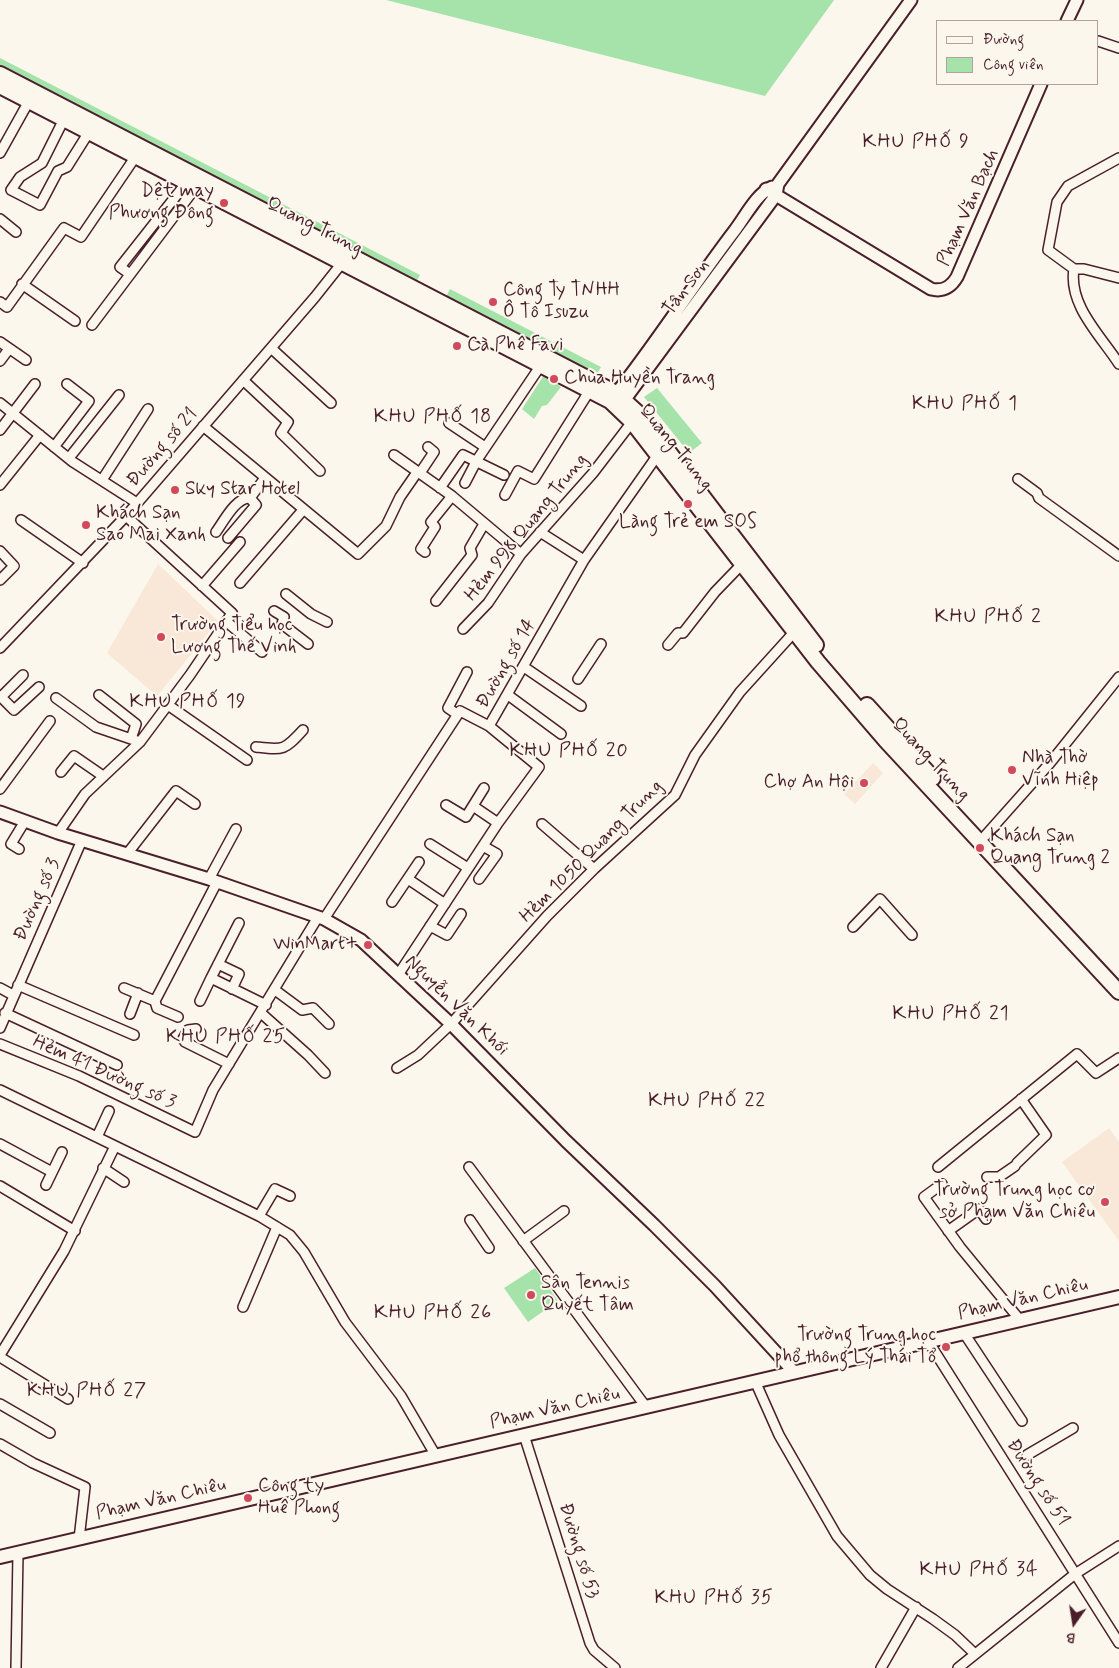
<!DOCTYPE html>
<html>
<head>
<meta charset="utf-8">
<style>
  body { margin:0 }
  #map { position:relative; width:1119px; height:1668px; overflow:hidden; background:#fbf7ec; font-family:Mynerve,sans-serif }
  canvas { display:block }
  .legend { position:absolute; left:936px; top:20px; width:162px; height:65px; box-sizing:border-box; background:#fbf7ec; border:1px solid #b4a19f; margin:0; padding:6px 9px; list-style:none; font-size:15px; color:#4a1f2b }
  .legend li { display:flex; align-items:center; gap:10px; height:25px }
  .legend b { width:25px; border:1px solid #b4a19f }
  .north { position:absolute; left:1049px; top:1598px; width:50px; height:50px; -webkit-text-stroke:4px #fbf7ec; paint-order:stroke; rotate:193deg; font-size:14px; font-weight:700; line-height:20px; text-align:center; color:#4a1f2b }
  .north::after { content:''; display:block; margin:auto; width:18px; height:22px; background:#4a1f2b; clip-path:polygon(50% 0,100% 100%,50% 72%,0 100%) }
</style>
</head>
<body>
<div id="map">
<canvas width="1119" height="1668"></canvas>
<ul class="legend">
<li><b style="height:6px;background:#fbf7ec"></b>Đường</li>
<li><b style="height:14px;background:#a5e3aa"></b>Công viên</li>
</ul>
<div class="north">B</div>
</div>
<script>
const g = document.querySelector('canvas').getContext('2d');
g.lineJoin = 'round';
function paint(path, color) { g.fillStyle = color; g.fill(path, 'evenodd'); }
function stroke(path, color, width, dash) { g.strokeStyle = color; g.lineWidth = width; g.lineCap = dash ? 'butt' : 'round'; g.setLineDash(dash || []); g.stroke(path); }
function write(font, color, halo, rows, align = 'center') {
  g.font = font + ' Mynerve,sans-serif'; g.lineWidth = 4; g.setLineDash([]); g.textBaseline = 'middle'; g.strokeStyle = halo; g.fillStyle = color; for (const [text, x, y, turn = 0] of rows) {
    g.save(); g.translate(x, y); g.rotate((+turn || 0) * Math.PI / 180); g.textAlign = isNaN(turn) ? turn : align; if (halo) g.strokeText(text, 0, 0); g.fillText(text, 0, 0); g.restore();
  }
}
const built = new Path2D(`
  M158,564L218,621L157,696L107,653Z
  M873,763L883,773L855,804L844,794Z
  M1109,1128L1119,1142V1241L1062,1162Z`);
const green = new Path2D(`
  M386,0H834L765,96Z
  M0,58L420,275L415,284L0,70Z
  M450,289L601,367L595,377L445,299Z
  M544,375L561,387L547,405L542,406L534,419L522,409Z
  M657,388L702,443L689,453L644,397Z
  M535,1268L558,1301L528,1322L504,1288Z`);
const minor = new Path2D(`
  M1098,41L1119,48
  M64,119L42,163L20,177L11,190L40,205L58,171L67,167L89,132
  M0,153L29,101
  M1119,158L1068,186L1057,202L1048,250L1074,269C1068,305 1101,336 1119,364
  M0,219L16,232
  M1074,269H1084L1119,278
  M130,274L120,267L187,182
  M22,284L75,321
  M0,302L7,307L64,228L81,237L136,156
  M92,325L196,187
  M0,342L26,360
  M271,348L331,403
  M0,361L9,349
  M243,380L288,422L281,433L320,471
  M0,403L73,462L137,503
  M449,423L485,447
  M203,426L358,554L386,526L400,497L418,471
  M0,430L35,384
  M54,447L89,401L67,384
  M394,455L452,496L521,554
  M69,458L119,395
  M420,473L434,452L428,447
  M1018,479L1037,493L1039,498L1119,556
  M102,480L148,409
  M465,483L477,460L541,365
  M0,485L40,435
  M440,488L463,455L504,475
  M505,495L518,471L534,479L590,390
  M21,520L83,563
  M216,532C224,521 236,497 250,498L265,478
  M540,532L584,560
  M228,538L256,505L250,498
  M0,551L14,566L0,580
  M425,552L421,549L435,527L431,522L452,496
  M240,583L303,510
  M202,586L240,542
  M286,594L311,614L327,622
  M436,601L472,555L470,548L484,524
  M274,611L284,617L282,624L308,644
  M227,622L262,652
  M463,629L488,603L521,554L593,473L632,422
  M668,645L678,633H683L715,592L742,564
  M0,648L126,516L315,297L342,263
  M524,667L581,706
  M578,679L601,644
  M99,695L136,724L131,739
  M508,695L561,734
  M0,696L14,710L39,687
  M1,697L23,675
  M56,698L96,727L140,742
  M168,705L247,760
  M457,714L448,708L467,672
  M256,747C283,750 284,751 303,730
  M61,772L74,756L103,776
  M0,789L50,721
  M446,805L466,817L484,788
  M473,806L498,823
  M542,824L594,869
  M58,833L85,794L140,742L190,675L232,613L126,516
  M985,836L1050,763L1119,677
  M430,844L468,868
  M19,849L11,844L25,821
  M127,854L176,791L195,804
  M209,879L236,829
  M408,879L445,904
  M479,879L497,854L483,846
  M392,902L419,862
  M324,919L460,711L489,726L584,560L657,456
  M239,923L211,978L266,1005
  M430,926L447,935L461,914
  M853,927L880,899L912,935
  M218,964L239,974L232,989
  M398,975L498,823L539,767L489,726
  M18,985L134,1035
  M0,988L13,995
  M124,988L155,1001
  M275,990L302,1010L313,1008L329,1024
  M200,1001L211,978
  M5,1013L117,1065
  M261,1013L308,1055L325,1073
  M130,1014L138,993
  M178,1017L157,1008L155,1001L217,882
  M0,1028L82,840
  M196,1029L188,1030L183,1039L185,1042L229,1064
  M0,1044L79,1076L195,1132L213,1090L318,917
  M397,1068L418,1055L451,1024L547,916L594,869L675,795L695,755L740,692L797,629
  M0,1090L259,1216L290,1235L304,1252L345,1322L401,1396L436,1456
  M97,1137L109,1111
  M0,1144L52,1172
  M1017,1163L1046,1135L1021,1099
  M469,1167L646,1407
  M938,1167L1077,1054L1096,1073L1119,1058
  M103,1168L124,1182
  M987,1177H999L1015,1166
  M942,1184L924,1197L960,1247L1020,1320
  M46,1185L62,1152
  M0,1186L75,1231
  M259,1216L275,1189L290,1196
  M470,1220L489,1248
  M948,1231L979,1209L986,1219
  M523,1241L564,1211
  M243,1307L277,1227
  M964,1333L1022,1421
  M928,1341L1119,1643
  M0,1355L64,1251L115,1146
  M0,1357L68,1399
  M755,1381L779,1435L837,1536L870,1575L887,1589L933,1619L955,1635L975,1654
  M0,1404L50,1433
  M524,1435L590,1643L594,1650L615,1668
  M0,1444L33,1463L85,1487L79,1539
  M1027,1455L1073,1428
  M16,1668L18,1553
  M881,1668L916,1607
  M958,1668L1075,1574L1119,1546`);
const tertiary = new Path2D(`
  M1067,21L1077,0
  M766,189L931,289C943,292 951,287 957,277L1041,84
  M612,399C655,345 693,285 735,230C745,217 757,193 772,187
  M620,406L776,195L778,184L911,0
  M0,812L58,833L209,879L324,919L361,940L451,1024L566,1141L654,1225L715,1286L794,1372`);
const secondary = new Path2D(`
  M0,1557L1119,1297`);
const primary = new Path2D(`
  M0,74L616,393L638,413L669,452L816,645
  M0,86L610,401L632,422L818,662L886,741L1119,992
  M867,705L933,778`);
const markers = [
  [224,203,5,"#d1495b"],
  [493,302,5,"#d1495b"],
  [457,346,5,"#d1495b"],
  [554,379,5,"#d1495b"],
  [175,490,5,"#d1495b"],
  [688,504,5,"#d1495b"],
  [86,525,5,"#d1495b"],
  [161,637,5,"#d1495b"],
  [1012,770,5,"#d1495b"],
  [864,783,5,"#d1495b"],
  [980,848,5,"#d1495b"],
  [368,945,5,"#d1495b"],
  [1105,1202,5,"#d1495b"],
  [531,1295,5,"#d1495b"],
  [946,1347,5,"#d1495b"],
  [248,1498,5,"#d1495b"]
];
const poiNames = [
  ["Dệt may",214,192,"right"],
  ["Phương Đông",214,214,"right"],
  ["Công Ty TNHH",503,291],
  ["Ô Tô Isuzu",503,313],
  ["Cà Phê Favi",467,346],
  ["Chùa Huyền Trang",564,379],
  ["Sky Star Hotel",185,490],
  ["Khách Sạn",96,514],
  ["Sao Mai Xanh",96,536],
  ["Làng Trẻ em SOS",688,523,"center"],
  ["Trường Tiểu học",171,626],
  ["Lương Thế Vinh",171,648],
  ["Nhà Thờ",1022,759],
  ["Vĩnh Hiệp",1022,781],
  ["Chợ An Hội",854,783,"right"],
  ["Khách Sạn",990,837],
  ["Quang Trung 2",990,859],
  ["WinMart+",358,945,"right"],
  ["Trường Trung học cơ",1095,1191,"right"],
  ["sở Phạm Văn Chiêu",1095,1213,"right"],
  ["Sân Tennis",541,1284],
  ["Quyết Tâm",541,1306],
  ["Trường Trung học",936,1336,"right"],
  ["phổ thông Lý Thái Tổ",936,1358,"right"],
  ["Công ty",258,1487],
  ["Huê Phong",258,1509]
];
const streetNames = [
  ["Phạm Văn Bạch",969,208,-66],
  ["Quang Trung",314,227,27],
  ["Tân Sơn",687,288,-53],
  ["Đường số 21",163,448,-49],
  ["Quang Trung",675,448,51],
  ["Hẻm 998 Quang Trung",527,528,-51],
  ["Đường số 14",507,664,-60],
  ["Quang Trung",930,760,47],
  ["Hẻm 1050 Quang Trung",592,852,-45],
  ["Đường số 3",38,900,-66],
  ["Nguyễn Văn Khối",456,1006,44],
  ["Hẻm 41 Đường số 3",104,1073,24],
  ["Phạm Văn Chiêu",1023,1300,-13],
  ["Phạm Văn Chiêu",555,1409,-13],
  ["Đường số 51",1037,1483,57],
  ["Phạm Văn Chiêu",161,1500,-13],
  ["Đường số 53",578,1551,73]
];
const neighbourhoodNames = [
  ["KHU PHỐ 9",916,143],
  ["KHU PHỐ 1",965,405],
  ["KHU PHỐ 18",433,418],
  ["KHU PHỐ 2",988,618],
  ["KHU PHỐ 19",188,703],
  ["KHU PHỐ 20",569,752],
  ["KHU PHỐ 21",951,1015],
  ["KHU PHỐ 25",226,1038],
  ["KHU PHỐ 22",707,1102],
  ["KHU PHỐ 26",433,1314],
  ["KHU PHỐ 27",87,1392],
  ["KHU PHỐ 34",979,1571],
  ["KHU PHỐ 35",714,1599]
];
paint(built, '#f9e7d7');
paint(green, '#a5e3aa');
stroke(minor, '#4a1f2b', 12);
stroke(tertiary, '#4a1f2b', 15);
stroke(secondary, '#4a1f2b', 16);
stroke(primary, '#4a1f2b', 18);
stroke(minor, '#fbf7ec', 9);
stroke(tertiary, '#fbf7ec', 11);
stroke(secondary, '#fbf7ec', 12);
stroke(primary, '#fbf7ec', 14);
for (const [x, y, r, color] of markers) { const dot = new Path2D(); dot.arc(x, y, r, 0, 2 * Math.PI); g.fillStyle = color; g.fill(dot); stroke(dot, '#fbf7ec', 2); }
write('19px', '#4a1f2b', '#fbf7ec', poiNames, 'left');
write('19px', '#4a1f2b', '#fbf7ec', streetNames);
g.letterSpacing = '1px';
write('20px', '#4a1f2b', '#fbf7ec', neighbourhoodNames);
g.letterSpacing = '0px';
</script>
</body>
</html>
